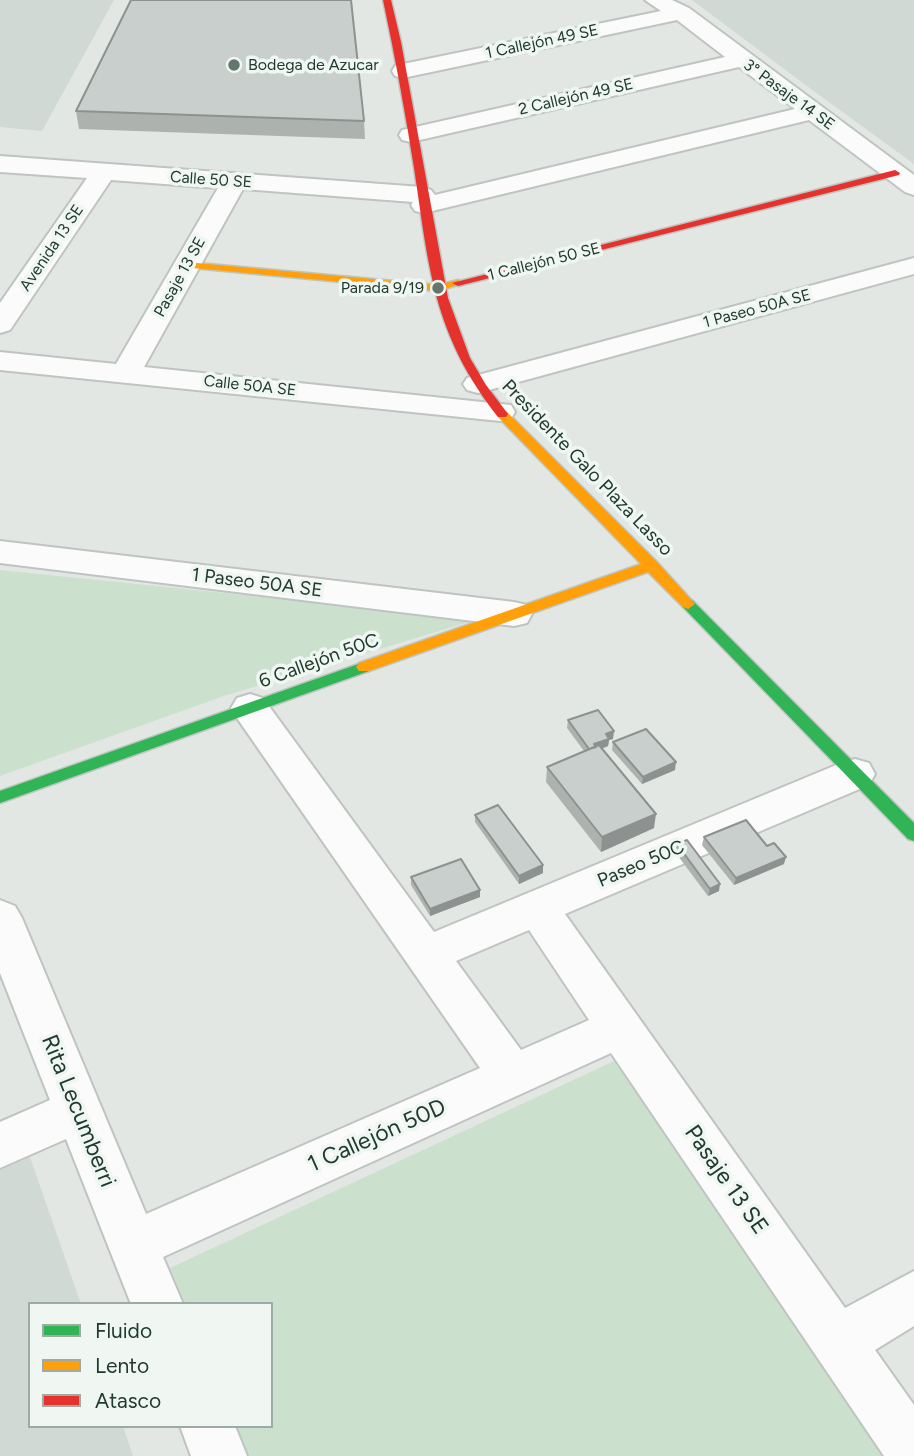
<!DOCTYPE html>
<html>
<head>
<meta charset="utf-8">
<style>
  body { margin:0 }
  #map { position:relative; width:914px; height:1456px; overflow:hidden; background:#e2e7e4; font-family:Figtree,sans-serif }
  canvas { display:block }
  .legend { position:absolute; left:28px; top:1302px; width:245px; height:126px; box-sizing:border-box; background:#f0f7f2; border:2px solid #9daba4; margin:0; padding:9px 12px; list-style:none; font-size:21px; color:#203a2f }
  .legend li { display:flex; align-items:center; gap:14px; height:35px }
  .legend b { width:35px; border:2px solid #9daba4 }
</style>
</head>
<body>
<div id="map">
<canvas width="914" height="1456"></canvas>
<ul class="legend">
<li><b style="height:9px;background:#30b455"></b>Fluido</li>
<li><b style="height:9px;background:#ff9f0a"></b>Lento</li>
<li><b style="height:9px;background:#e5322d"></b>Atasco</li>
</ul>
</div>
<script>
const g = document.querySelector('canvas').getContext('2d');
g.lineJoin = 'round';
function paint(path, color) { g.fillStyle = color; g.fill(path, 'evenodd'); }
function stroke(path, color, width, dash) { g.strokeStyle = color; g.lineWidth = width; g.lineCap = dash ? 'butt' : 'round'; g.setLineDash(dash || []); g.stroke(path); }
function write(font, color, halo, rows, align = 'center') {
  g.font = font + ' Figtree,sans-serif'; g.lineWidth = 7; g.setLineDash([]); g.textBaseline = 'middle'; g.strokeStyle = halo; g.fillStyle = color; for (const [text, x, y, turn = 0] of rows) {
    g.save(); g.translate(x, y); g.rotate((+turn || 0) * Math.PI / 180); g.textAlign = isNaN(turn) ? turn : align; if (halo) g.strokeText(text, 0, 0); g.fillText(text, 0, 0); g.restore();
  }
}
const built = new Path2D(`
  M0,0H114L42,131L0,127Z
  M692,0H914V164L811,89Z
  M30,1157L81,1304H30V1426H123L133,1456H0V1170Z`);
const green = new Path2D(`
  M0,570L479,619L224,696L0,776Z
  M614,1061L886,1456H248L235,1426H271V1304H185L170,1268Z`);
const street = new Path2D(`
  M645,0H672L689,8L914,175V195L905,192L809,120L424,213L415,211L411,205L413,202L243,189L144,367L511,405L515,412L511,419L500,421L0,370V352L116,364L218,188L111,180L10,330L0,333V303L87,178L0,172V156L422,187L431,190L435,195L795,109L739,67L411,142L402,140L399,135L402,130L411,128L725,57L677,20L403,78L395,76L392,71L395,66L403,64L661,11Z
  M914,258V274L478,393L467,390L463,384L467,378Z
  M0,541L514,602L527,605L532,614L527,623L514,626L0,563Z
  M250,694L263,698L434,932L841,763L855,759L869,763L875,774L869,785L565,914L845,1308L914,1271V1326L875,1350L914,1405V1456H884L611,1053L163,1257L183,1304H131L66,1139L0,1168V1122L50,1100L0,973V900L15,906L22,918L146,1214L480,1068L237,718L231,708L237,698ZM529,930L589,1020L521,1050L456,961Z
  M180,1426H235L247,1456H191Z`);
const fast = new Path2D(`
  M688,599L693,601L914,823V841L908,839L683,607L681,604Z
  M364,662L372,667L369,671L0,803V791Z`);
const slow = new Path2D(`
  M186,262L438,285L458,280L464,283L438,291L182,267V263Z
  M502,410L506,411L657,562L695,604L688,609L683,607L648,572L369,671H359L356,667L359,663L641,564L498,417L496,414Z`);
const jam = new Path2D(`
  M383,0H391L401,42L448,298L470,358L486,385L508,414L506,417H498C433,334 429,268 414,168C405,112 395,56 383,0Z
  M895,170L900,173L899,175L458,286L452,283Z`);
const wall = new Path2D(`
  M76,111L364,121L365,139L79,129Z
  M568,720L613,739L609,740L608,746L602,749L654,828L601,852L546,782L547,767L584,751L567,728Z
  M613,742L675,770L642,784L612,750Z
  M475,815L543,865V873L519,884L475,822Z
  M704,837L767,846L784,864L734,885L702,845Z
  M677,844L719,891L708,896L675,852Z
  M411,877L480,890V897L430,916L411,885Z`);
const shadedWall = new Path2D(`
  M614,731L613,739L609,740L608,746L597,750L594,744L606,734Z
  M676,762L675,770L642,784L643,777Z
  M656,814L654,828L601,852L602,837Z
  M786,857L784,864L734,885L736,878Z
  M543,865V873L519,884V876Z
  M720,884L719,891L708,896L710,889Z
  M480,890V897L430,916V909Z`);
const building = new Path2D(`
  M131,0H351L364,121L76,111Z
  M598,710L614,731L606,734L609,739L594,744L596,747L589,749L568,720Z
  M646,729L676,762L643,777L613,742Z
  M599,745L656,814L602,837L547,767Z
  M498,805L543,865L519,876L475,815Z
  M746,820L767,846L774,843L786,857L736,878L704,837Z
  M687,840L720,884L710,889L677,844Z
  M461,859L480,890L430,909L411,877Z`);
const markers = [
  [234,65,7,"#64776e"],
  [438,288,7,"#64776e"]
];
const farStreetnames = [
  ["1 Callejón 49 SE",542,42,-12],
  ["3° Pasaje 14 SE",789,95,36],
  ["2 Callejón 49 SE",576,97,-13],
  ["Calle 50 SE",211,180,4],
  ["Avenida 13 SE",52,248,-56],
  ["1 Callejón 50 SE",544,262,-14],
  ["Pasaje 13 SE",180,277,-61],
  ["1 Paseo 50A SE",757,309,-15],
  ["Calle 50A SE",250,386,6]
];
const farPoinames = [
  ["Bodega de Azucar",248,65],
  ["Parada 9/19",424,288,"right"]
];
const streetNames = [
  ["Presidente Galo Plaza Lasso",587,468,46],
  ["1 Paseo 50A SE",257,583,7],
  ["6 Callejón 50C",319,661,-20],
  ["Paseo 50C",641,864,-23]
];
const nearStreetnames = [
  ["Rita Lecumberri",78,1111,68],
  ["1 Callejón 50D",377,1136,-24],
  ["Pasaje 13 SE",726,1180,55]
];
paint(built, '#d0d9d3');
paint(green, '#cbe1cd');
stroke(street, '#bfc4c1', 4);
stroke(fast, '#bec5c1', 3);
stroke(slow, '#bec5c1', 3);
stroke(jam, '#bec5c1', 3);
paint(street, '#fbfbfb');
paint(fast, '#30b455');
paint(slow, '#ff9f0a');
paint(jam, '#e5322d');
paint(wall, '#adb2af');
paint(shadedWall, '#8d918f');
paint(building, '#c9cfcc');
stroke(building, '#8d918f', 2);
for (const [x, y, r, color] of markers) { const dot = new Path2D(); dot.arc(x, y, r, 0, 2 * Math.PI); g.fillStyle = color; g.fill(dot); stroke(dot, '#f0f7f2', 2.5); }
write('16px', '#203a2f', '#f0f7f2', farStreetnames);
write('16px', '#203a2f', '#f0f7f2', farPoinames, 'left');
write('19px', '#203a2f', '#f0f7f2', streetNames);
write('23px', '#203a2f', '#f0f7f2', nearStreetnames);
</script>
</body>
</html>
